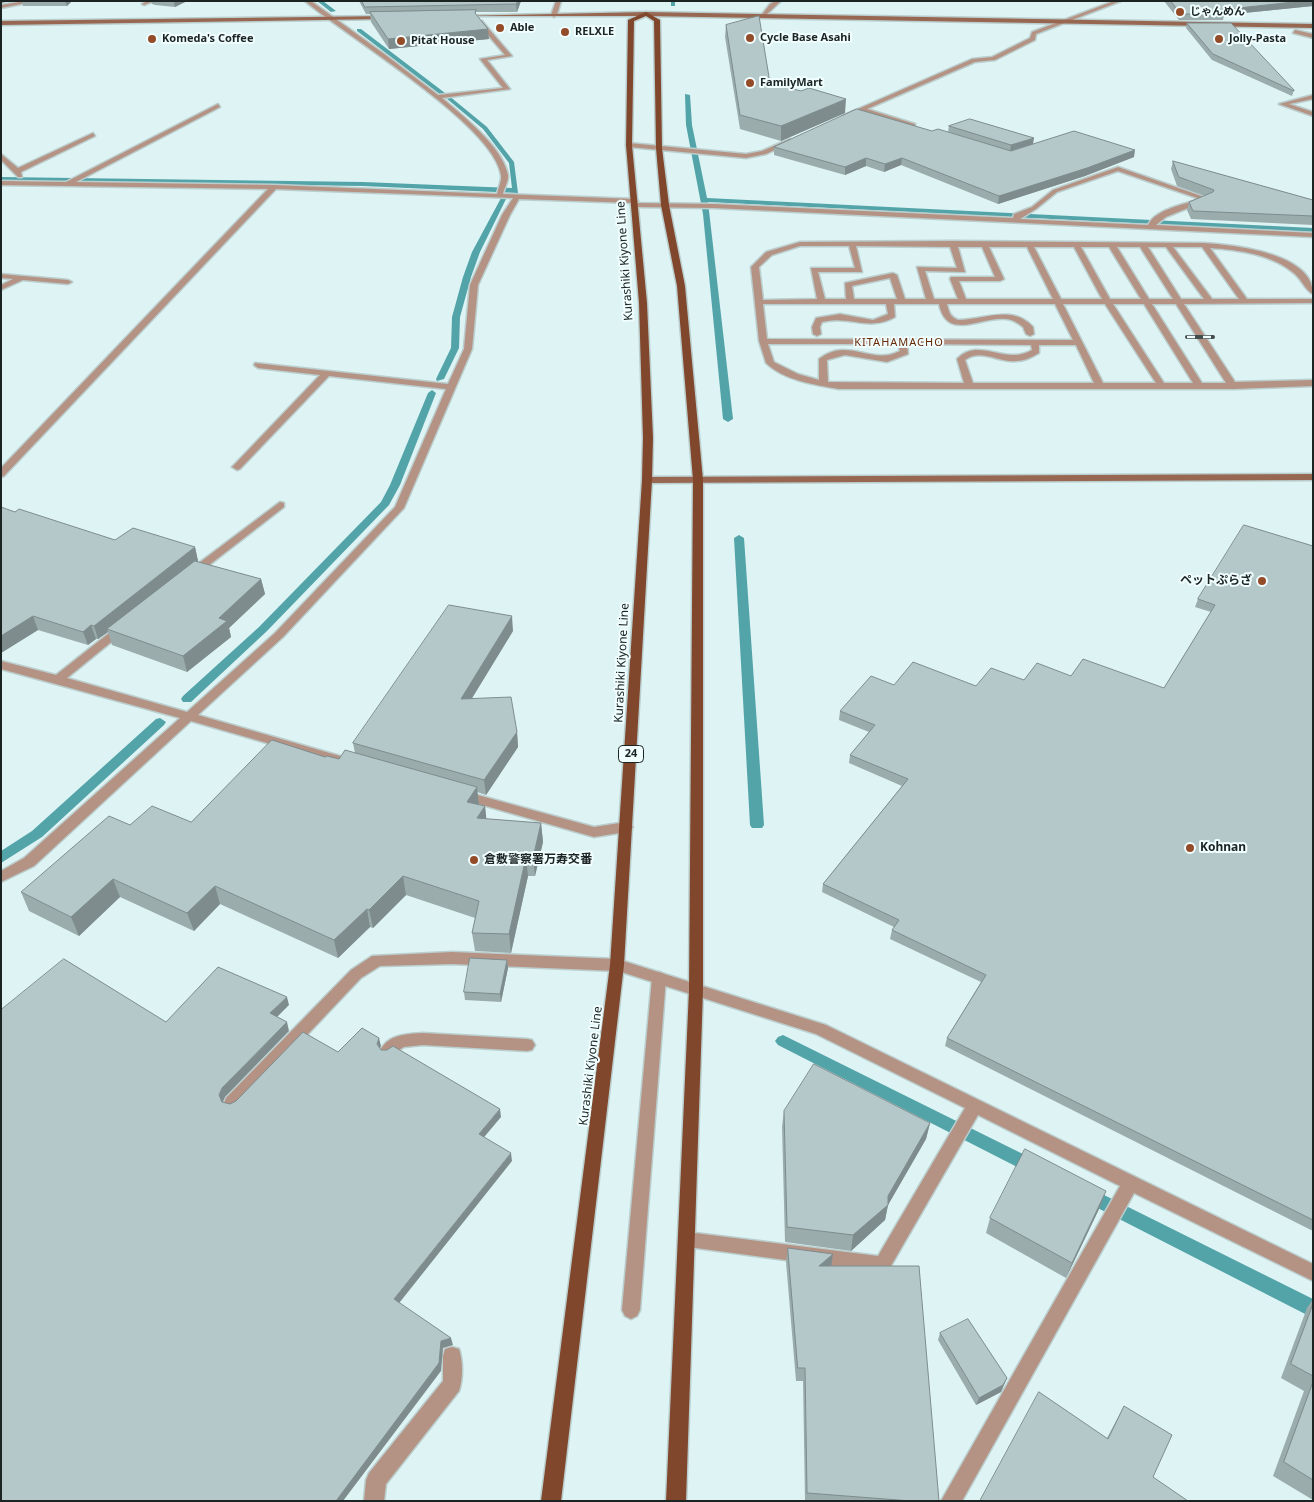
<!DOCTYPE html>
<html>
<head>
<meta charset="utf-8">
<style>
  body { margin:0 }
  #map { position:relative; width:1314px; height:1502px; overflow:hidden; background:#def3f4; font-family:"Noto Sans",sans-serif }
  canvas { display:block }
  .frame { position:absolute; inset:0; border:2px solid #1b2323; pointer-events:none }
</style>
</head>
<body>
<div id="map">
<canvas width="1314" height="1502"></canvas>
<div class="frame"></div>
</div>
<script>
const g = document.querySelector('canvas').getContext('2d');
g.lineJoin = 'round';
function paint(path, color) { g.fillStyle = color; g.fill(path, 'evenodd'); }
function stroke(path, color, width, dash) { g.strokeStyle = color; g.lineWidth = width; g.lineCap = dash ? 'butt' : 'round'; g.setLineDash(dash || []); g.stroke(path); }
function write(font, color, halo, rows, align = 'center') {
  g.font = font + ' "Noto Sans","Noto Sans JP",sans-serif'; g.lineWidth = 4; g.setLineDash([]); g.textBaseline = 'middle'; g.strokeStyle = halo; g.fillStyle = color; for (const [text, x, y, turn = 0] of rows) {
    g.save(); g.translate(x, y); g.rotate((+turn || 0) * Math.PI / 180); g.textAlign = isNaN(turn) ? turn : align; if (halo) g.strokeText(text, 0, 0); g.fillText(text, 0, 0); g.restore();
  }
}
const stream = new Path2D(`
  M317,1H323L336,11L331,12Z
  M671,1H675V6H671Z
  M357,29H361L445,93V95H441L357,31Z
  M685,94L690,95L692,125L707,198L1313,228V232L708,202L733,419L728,422L723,419L703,214L686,125Z
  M448,95L487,127L514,162L518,193L363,186L1,181V177L363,182L512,188L509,163L483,129L446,98Z
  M501,198L506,199L480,252L471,277L460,317L459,348L444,379L437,381L436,379L451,348L452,317L463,277L472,252Z
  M432,390L436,393L400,485L389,505L267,631L191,702H183L181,699L183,696L259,627L381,502L390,485L428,393Z
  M739,535L744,538L764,825L762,828H752L750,825L734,538Z
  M160,718L166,722L164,725L42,837L1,863V851L32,831L156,719Z
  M783,1035L1041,1163L1043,1168L1041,1173L1035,1175L1029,1173L778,1045L775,1041L778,1037Z
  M1086,1186L1313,1299V1318L1080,1199L1078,1194L1080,1189Z`);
const lane = new Path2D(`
  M953,241L1204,243C1234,245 1313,253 1313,294C1305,290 1302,280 1295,274C1272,254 1239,250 1210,248L1247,299H1313V303L1184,304L1235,382L1313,380V386L1233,389H839C815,385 783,380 766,363L759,341L751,267L766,252L800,242ZM800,246H849L855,268H811L817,299L763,300L759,267L772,255ZM856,246L950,247L957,268L917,267L926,299H905L897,275L893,273L845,283L846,299H825L818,272H862ZM958,247H982L995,277H951L950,279L958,299H934L925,271L965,272ZM989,247H1027L1053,299H966L959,281H1000L1004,279ZM1034,247H1074L1102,299H1061ZM1081,247H1109L1141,299H1110ZM1117,247H1140L1173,299H1149ZM1148,247H1166L1204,299H1181ZM1173,247H1202L1239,299H1212ZM890,278L897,299H854L852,286ZM763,304H886L888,314L873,320L840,314L816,318L812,327L813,334L817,336L821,334L820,327L822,322C850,315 869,332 895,317L894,304H939C947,342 981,316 1006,319C1012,319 1018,323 1023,327L1026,334L1030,336L1034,334L1033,327C1012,304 984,320 958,320C950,317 949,312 947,304H1055L1073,340L767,339ZM1063,304H1105L1156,383H1103ZM1113,304H1144L1193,383H1164ZM1152,304H1176L1226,383H1202ZM768,344H898L900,351C871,366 848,336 819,359V380L798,374L774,362ZM907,344L1031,345L1032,350C1006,366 978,336 957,359L964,383L828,382L827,360L845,355L887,362L908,354ZM1039,345H1076L1094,383H973L965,360C981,348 999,363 1016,361C1025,361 1032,357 1039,353Z
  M452,952L617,959L622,961L624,965L622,969L617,971L452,964L380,966L361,978L238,1108L232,1110L226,1108L224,1103L226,1098L351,970L372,956Z
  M659,972L664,974L666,978L640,1310L637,1316L631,1319L625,1316L622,1310L652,978L654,974Z
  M423,1033L527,1039L532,1040L535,1045L532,1050L527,1051L423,1045L404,1047L388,1057L383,1056L380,1051C388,1034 407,1034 423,1033Z
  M452,1347L459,1349C463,1361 463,1379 459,1391L386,1484L384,1501H364L366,1480L369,1473L443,1381V1356L445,1349Z`);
const street = new Path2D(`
  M25,1H37L1,8V5Z
  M147,1H154L144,5L142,4Z
  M305,1H311L387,56L438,95L503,88L480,59L505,55L477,22L482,21L512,56L487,60L510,89L442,98C463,116 502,146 508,175C509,181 504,188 503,194L635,199L638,201L636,203L714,204L1013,218L1014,214L1032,207L1053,190L1118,167L1210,199L1166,217L1156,225L1313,233V237L714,208L635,207L631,205L634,203L519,199L510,215L478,285L472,349L404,508L283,637L198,715L347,758L349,761L347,764L343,765L191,721L34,866L1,882V871L24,858L180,718L1,669V661L56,675L118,626H126L128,628L126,630L67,678L187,712L275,633L395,507L446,389L329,376L240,469L237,470L232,467L234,465L320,375L258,368L254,365L255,363L448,384L464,349L470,285L502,215L513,198L276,189L4,476L1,477V468L268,189L1,185V181L66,182L218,104L220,107L76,182L274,185L497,194C498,188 502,181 501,175C493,124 347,37 305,1ZM1118,171L1200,199C1186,204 1155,209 1148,225L1020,219L1036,209L1057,192Z
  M556,1H561L557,15L554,17L551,15Z
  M775,1H781L764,17H760L770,4Z
  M1114,1H1121L1036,34L1035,40L995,60L975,62L867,109L915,124V126L861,111L847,117L842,116L972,59L992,57L1030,38L1032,32Z
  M1295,30L1313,34V38L1293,33Z
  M1313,95V99L1289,104L1313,112V116L1279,104Z
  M93,133L95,136L21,172L22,177H18L1,160V154L18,168Z
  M790,139L792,142L766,154L746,158L629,147L626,145L629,143L746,154L762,151Z
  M1,274L68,280L72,282L68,284L23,280L1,290V285L13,279L1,278Z
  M280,502L284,503V507L195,576H187L186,574L187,572Z
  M463,791L594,827L626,822L631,824L633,827L631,830L626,832L594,837L458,798L457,795L458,792Z
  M617,959L826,1025L1313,1264V1281L1134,1193L962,1501H941L1120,1186L978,1115L888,1271L882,1273L681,1246L678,1240L681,1234L687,1232L878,1256L965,1108L816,1034L612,969L610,965L612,961Z`);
const secondary = new Path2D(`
  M646,12L1313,24V28L646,16H458Z
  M388,16L386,19L1,25V21Z
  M1313,474V480L647,483L642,480L647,477Z`);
const primary = new Path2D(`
  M646,12L660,20L662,148L669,205L685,286L703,480V990L686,1501H666L689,990L693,480L677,286L661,205L656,148L654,21L646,16L634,21L632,145L647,303L653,438L652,480L624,965L561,1501H541L610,965L642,480L643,438L639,303L626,145L628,20Z`);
const rail = new Path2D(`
  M1187,337H1213`);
const wall = new Path2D(`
  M21,1H72L67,6H23Z
  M151,1H187L175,7L155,5L152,4Z
  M359,1H521L517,12H476V15L489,39L389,49L371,22L370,14H366Z
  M1164,1H1313V6L1224,15L1223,20H1179Z
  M1187,23L1294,90L1292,96L1212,60L1186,28Z
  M726,25L770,83L845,113L781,141L740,129L725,37Z
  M949,126L1033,144L1010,151L948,132Z
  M932,131L1011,151L1134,157L1085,176L998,204L901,165L884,172L866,166L845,175L774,155V147Z
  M1173,161L1313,200V225L1191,219L1187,210L1189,202L1205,196L1177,186L1171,169Z
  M15,512L115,540L195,547L198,561L197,562L261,579L265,594L229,628L231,637L187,672L112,645L108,632L98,639H96L88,645L38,630L1,653Z
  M1313,546V1231L945,1046L947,1038L981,982L890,939L892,930L894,927L822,892L823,884L902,786L849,763L850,755L869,732L839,720L840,711L894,685L976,686L1071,676L1164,688L1211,612L1195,607L1198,599Z
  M513,631L472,698L517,732L518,747L486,795L477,792L479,805L485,806L486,819L541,823L543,842L535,876H528L511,953L475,951L472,933L475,918L406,895L373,928L370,927L338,958L220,904L194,931L120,897L79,936L29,911L21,892L130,825L191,822L325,757L339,759L355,753L353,743Z
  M507,960L508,968L501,1002L465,1000L464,992Z
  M784,1111L930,1123L926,1139L888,1205L885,1220L851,1251L785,1242L782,1127Z
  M1100,1207L1066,1278L986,1233L990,1218Z
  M788,1248L831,1266L939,1501H805L803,1381H796L786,1262Z
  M1313,1299V1500L1273,1476L1304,1391L1281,1378L1307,1308Z
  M940,1333L1007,1378L1001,1392L976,1405L938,1340Z
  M1124,1406L1153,1477L980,1501L1107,1438Z`);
const shadedWall = new Path2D(`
  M1,1H12L1,3Z
  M65,1H72L67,6Z
  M174,1H187L175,7Z
  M518,1H521L517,12L516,4Z
  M1303,1H1313V6L1224,15L1220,10Z
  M488,29L489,39L389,49L388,39Z
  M846,99L845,113L781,141V126Z
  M1034,138L1033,144L1010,151L1011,145Z
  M1135,150L1134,157L1085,176L998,204L999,196Z
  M866,158V166L845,175V167Z
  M902,158L901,165L884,172L885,164Z
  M195,547L198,561L110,630L107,629L108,632L98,639L94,626Z
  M261,579L265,594L229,628L231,637L187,672L183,656L219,618Z
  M33,616L38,630L1,653V636Z
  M512,616L513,631L463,713L461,699Z
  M91,625L96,639L88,645L83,632Z
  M517,732L518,747L486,795L484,780Z
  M477,787L479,806L467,802Z
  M485,806L487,825L477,818Z
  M541,823L543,842L535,876L533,858Z
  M526,857L528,876L511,953L509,934Z
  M403,876L406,895L373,928L369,910Z
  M113,879L120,897L79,936L71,917Z
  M215,886L220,904L194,931L187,913Z
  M367,909L370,927L338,958L334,940Z
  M507,960L508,968L501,1002L500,994Z
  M287,997L289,1005L273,1021L270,1013Z
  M287,1022L289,1031L225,1097L222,1104L219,1095L222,1088Z
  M379,1038L381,1046L378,1052L377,1044Z
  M500,1109L501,1117L480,1142L479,1134Z
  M930,1123L926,1139L888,1205L885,1220L851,1251L853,1235L888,1196Z
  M511,1153L512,1161L396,1307L394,1299Z
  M1106,1191L1100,1207L1066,1278L1072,1263Z
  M833,1254L831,1268L819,1266Z
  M451,1338L453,1345L443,1348L441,1371L343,1501H336L441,1341Z
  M1007,1378L1001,1392L976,1405L979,1398Z`);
const building = new Path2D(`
  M362,1H518L516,4L365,7Z
  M1171,1H1303L1220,10L1224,14H1181Z
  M476,10L475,13L488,29L388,39L370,12Z
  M759,16L770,83L801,91L809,88L846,99L781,126L740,115L726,25Z
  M1187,23H1231L1294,90V91L1213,54Z
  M857,109L932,131L938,129L1011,151L1074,131L1135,150L1087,168L999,196L902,158L885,164L866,158L845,167L774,147Z
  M970,119L1034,138L1011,145L949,126Z
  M1173,161L1313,200V216L1193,211L1189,202L1213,192L1214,190L1179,177Z
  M1,507L15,512L19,509L115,540L133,528L195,547L94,626L91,625L83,632L33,616L1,636Z
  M1244,525L1313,546V1220L947,1038L986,975L892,930L899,920L823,884L908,779L850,755L875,725L840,711L871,676L894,685L913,662L976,686L991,668L1024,680L1037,663L1071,676L1083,659L1164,688L1215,605L1198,599Z
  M195,561L261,579L219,618L227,621L183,656L107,629Z
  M449,605L512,616L461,699L511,697L517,732L484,780L353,743Z
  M272,740L325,757L327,756L339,759L345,750L477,787L467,802L485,806L477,818L541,823L533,858L526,857L509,934L472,933L479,901L403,876L369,910L367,909L334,940L215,886L187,913L113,879L71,917L21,892L109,816L130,825L152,806L191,822Z
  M470,958L507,960L500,994L464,992Z
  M64,959L166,1022L218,967L287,997L270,1013L287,1022L222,1088L219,1095L222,1102L230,1104L236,1101L303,1032L338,1052L362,1028L379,1038L377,1044L381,1050H387L393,1046L500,1109L479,1134L511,1153L394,1299L451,1338L441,1341L439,1363L336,1501H1V1010Z
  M814,1064L930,1123L888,1196V1205L853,1235L787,1227L784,1111Z
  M1025,1149L1106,1191L1072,1263L990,1218Z
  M788,1248L833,1254L819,1266H919L939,1501H911L807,1493L805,1368H798Z
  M1313,1304V1376L1291,1364Z
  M968,1319L1007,1378L1003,1385L979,1398L940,1333Z
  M1313,1382V1480L1284,1462Z
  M1039,1392L1108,1439L1124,1406L1172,1435L1153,1477L1188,1501H980Z`);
const markers = [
  [1180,12,5,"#934b28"],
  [500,28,5,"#934b28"],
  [565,32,5,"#934b28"],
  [750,38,5,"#934b28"],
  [152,39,5,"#934b28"],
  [1219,39,5,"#934b28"],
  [401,41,5,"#934b28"],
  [750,83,5,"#934b28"],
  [1262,581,5,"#934b28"],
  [1190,848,5,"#934b28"],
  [474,860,5,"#934b28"]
];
const farPoinames = [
  ["じゃんめん",1190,12],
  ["Able",510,28],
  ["RELXLE",575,32],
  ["Cycle Base Asahi",760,38],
  ["Komeda's Coffee",162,39],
  ["Jolly-Pasta",1229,39],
  ["Pitat House",411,41],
  ["FamilyMart",760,83]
];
const farNeighbourhoodnames = [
  ["KITAHAMACHO",899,343]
];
const shields = [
  [631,754,25]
];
const shieldNames = [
  ["24",631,754]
];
const streetNames = [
  ["Kurashiki Kiyone Line",625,261,-94],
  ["Kurashiki Kiyone Line",622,663,-87],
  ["Kurashiki Kiyone Line",591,1066,-83]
];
const poiNames = [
  ["ペットぷらざ",1252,581,"right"],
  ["Kohnan",1200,848],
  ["倉敷警察署万寿交番",484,860]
];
paint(stream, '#52a4a9');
stroke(lane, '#bbcece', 3);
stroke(street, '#bbcece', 3);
stroke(secondary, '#bbcece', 3);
stroke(primary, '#bbcece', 3);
paint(lane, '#b59384');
paint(street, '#b59384');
paint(secondary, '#976751');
paint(primary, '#80472c');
stroke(rail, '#424d4d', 4);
stroke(rail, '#f1feff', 2.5, [8]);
paint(wall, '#9bacad');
paint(shadedWall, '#7e8c8d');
paint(building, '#b4c8c9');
stroke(building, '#7e8c8d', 1);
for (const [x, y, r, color] of markers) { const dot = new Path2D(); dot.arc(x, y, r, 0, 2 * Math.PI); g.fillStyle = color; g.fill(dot); stroke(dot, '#f1feff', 2); }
write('bold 11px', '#1b2323', '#f1feff', farPoinames, 'left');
g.letterSpacing = '1px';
write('11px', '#682904', '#f1feff', farNeighbourhoodnames);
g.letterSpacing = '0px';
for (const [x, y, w] of shields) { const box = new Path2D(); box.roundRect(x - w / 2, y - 8.5, w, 17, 4); g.fillStyle = '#f1feff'; g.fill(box); stroke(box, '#1b2323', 1); }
write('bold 11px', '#1b2323', null, shieldNames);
write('12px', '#1b2323', '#f1feff', streetNames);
write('bold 12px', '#1b2323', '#f1feff', poiNames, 'left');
</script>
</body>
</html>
